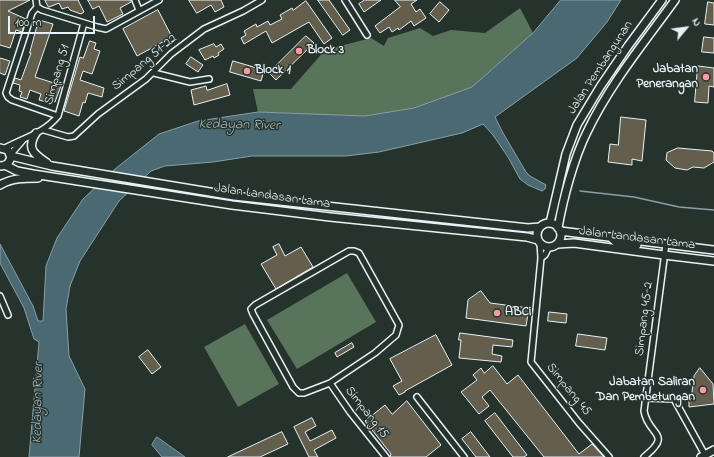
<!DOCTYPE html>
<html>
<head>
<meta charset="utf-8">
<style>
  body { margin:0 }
  #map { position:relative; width:714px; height:457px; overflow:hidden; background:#26332d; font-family:"Indie Flower",sans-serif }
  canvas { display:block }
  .north { position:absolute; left:666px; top:8px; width:40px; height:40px; -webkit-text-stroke:3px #26332d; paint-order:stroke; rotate:61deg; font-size:11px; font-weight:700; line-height:16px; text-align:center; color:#e8f1f8 }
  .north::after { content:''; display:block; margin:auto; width:14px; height:18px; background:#e8f1f8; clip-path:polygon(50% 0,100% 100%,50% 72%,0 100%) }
  .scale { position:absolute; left:8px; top:16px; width:87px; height:18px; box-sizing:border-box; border:2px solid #e8f1f8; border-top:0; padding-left:5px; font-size:12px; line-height:14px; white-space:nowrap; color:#e8f1f8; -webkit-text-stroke:3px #26332d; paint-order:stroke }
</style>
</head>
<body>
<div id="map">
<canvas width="714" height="457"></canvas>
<div class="north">N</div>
<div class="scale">100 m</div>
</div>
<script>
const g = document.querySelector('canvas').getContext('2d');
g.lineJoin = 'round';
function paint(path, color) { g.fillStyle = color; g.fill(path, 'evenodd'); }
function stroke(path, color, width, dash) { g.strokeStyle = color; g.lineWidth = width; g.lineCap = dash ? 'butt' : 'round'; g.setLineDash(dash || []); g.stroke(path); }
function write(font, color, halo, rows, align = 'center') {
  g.font = font + ' "Indie Flower",sans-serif'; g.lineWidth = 3; g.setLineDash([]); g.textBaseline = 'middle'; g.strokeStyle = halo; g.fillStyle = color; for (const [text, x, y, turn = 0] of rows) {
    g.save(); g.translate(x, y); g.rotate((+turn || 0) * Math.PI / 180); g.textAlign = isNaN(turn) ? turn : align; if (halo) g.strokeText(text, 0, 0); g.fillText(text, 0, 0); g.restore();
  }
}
const green = new Path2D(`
  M520,8L533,33L472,87L414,108L365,116L258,112L253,89H291L325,50L371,38L384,46L388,38L420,28L433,36L451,30L485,33Z
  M347,273L376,322L297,369L267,320Z
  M245,324L279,384L238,407L204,347Z`);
const water = new Path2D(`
  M561,0H621L607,22L577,58L495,117L503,133L526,172L530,176L546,185L545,189L542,191L528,185L520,179L508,157L493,135L483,124L462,133L379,152L346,156H252L213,162L165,166L151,171L119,201L80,261L70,286L66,309L69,356L85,389L79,457H29L39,342L34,339L24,308L0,263V244L33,306L38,321H43L46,266L57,238L83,199L115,169L159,134L198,121L258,112L365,116L414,108L472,87L533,33Z
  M157,437L185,457H162L152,445Z`);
const stream = new Path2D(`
  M580,191L634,197L679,207L714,210`);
const building = new Path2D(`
  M0,0H30L8,11L26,19L22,32L16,30L10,48L0,45Z
  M45,0H78L84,12L81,14L70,10L68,7L62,9L59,3L49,7Z
  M88,0H131V2L120,8L123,14L107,22L99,6L93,9Z
  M189,0H221L224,7L215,12L211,5L197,13Z
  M318,0H329L350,30L343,35Z
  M365,0H381L364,12L359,4Z
  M395,0H417L411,4L416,12L420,9L426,18L414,26L411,21L399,30L398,28L392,32L389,27L380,33L375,26L400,7Z
  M306,1L332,38L324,44L309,22L272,43L266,31L244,44L241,38L246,35L244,31L256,24L257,27L268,21L270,25L282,19L280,15L292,8L293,10Z
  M440,2L449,10L439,22L430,14Z
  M708,2L714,3V25L705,24Z
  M158,10L172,37L137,56L123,29Z
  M39,20L53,24L35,77L54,83V81L62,83L55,102L47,99L46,102L39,100L41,94L30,90L27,99L20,97L22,92L19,91L20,85L13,83L15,78L21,80L31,53H30Z
  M306,36L314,43L276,80L269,73Z
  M704,37L714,38V53L702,52Z
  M90,41L96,43L94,49L100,51L92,74L83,71L80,80L104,88L102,97L88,93L85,103L83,102L79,116L64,111L80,57L83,58Z
  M214,44L216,47L221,44L224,49L218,53L219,55L214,58L213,56L205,60L199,50Z
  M191,57L203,65L198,72L186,64Z
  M0,58L10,61L5,75L0,73Z
  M233,61L264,70L261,81L230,72Z
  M698,66L714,68V87L709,86L708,103L695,102Z
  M227,84L230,95L194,105L191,90L206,86L207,90Z
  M621,117L646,120L642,161L632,159V165L608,162L610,144L618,145Z
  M678,148L712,151L714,153V162L704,168L693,167L687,170L675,168L666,160L667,153Z
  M279,244L285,256L301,247L313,267L276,289L261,264L277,255L273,247Z
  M481,291L490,303L529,308L526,326L466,318L468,300Z
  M549,312L567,314L566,323L548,321Z
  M460,333L513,340L512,347L493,345L492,354L502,356L501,362L459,358L461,340H459Z
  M578,334L607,338L605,350L576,346Z
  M436,335L452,365L405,391V392L399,395L393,386L402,381L390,359Z
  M352,343L354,347L337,357L335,353Z
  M148,350L161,367L152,374L139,357Z
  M493,366L507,384L518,375L579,454L592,444L604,457H544L490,390L482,397L489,406L479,414L461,392L477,380L473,375L481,368L484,373Z
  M700,368L713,384L714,404L689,407V399L694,398L692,392L694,376Z
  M407,401L441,445L426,457H390L391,454L365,421L385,405L392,414Z
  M495,413L527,455L524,457H513L485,421Z
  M312,418L316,426L305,432L310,441L332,430L336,438L314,450L318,457H309L294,427Z
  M282,432L288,444L260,457H228Z
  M471,432L490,457H476L462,439Z`);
const street = new Path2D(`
  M36,0L37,7L42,10L97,27L106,29L159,0
  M135,0L139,10
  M345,0L367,35
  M37,7L32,13L6,93L8,97L12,100L58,116
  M154,73L190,82L209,79
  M44,130L68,137L74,136L98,114L146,79L171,54L204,29L243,11L262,0
  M5,148C24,138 44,133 58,116L84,23
  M11,154L23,140
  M540,243L541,258L531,362L579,423L609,457
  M349,251H354L359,253L399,325L396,335L375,353L330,383L304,393H299L293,387L253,314L251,309L255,305Z
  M541,258L545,255L549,247
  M0,296L8,315
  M330,383L350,412L386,457
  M417,397L464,457
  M646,398L674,399L705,455
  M644,457C674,433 648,436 644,411L666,244`);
const secondary = new Path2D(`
  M36,133C26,149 34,154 47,163
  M0,148L8,150L11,158L7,165L0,166
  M11,156L52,166L234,196L528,228L540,227
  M5,165L17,171L33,174L232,205L330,217L527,237L538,240
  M0,185C12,178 25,178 38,178
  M550,223L566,154L577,125L600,87L628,46L662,0
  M537 235a12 12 0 1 1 24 0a12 12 0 1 1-24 0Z
  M558,228C563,199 574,158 587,132C610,84 644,43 675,0
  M560,231L714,250
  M610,237L617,243L637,245
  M558,244L574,243L664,255L714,261
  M701,457L714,450`);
const markers = [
  [299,51,4,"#ff9aa2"],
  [247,71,4,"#ff9aa2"],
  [706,77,4,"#ff9aa2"],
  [497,313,4,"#ff9aa2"],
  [703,390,4,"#ff9aa2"]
];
const poiNames = [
  ["Block 3",307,51],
  ["Jabatan",698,70,"right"],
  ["Penerangan",698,85,"right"],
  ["Block 1",255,71],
  ["ABCi",505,313],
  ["Jabatan Saliran",695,383,"right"],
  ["Dan Pembetungan",695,398,"right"]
];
const streetNames = [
  ["Simpang 51-22",145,63,-40],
  ["Jalan Pembangunan",601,68,-57],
  ["Simpang 51",58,75,-74],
  ["Jalan Landasan Lama",272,197,8],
  ["Jalan Landasan Lama",637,239,7],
  ["Simpang 45-2",645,319,-83],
  ["Simpang 45",568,390,51],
  ["Simpang 15",366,413,52]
];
const waterNames = [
  ["Kedayan River",239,126,1],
  ["Kedayan River",39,403,-89]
];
paint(green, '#58745b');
paint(water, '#4b6972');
stroke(water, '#8a9fa8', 1);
stroke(stream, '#8a9fa8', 1.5);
paint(building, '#645f4d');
stroke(building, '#e8f1f8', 1);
stroke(street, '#e8f1f8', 8);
stroke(secondary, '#e8f1f8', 10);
stroke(street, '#26332d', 5);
stroke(secondary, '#26332d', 7);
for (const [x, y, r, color] of markers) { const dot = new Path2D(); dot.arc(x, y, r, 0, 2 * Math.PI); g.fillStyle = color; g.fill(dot); stroke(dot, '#26332d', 1.5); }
write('bold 13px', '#e8f1f8', '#26332d', poiNames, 'left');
write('13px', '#e8f1f8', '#26332d', streetNames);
write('italic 14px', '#a9bbc2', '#26332d', waterNames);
</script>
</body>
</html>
